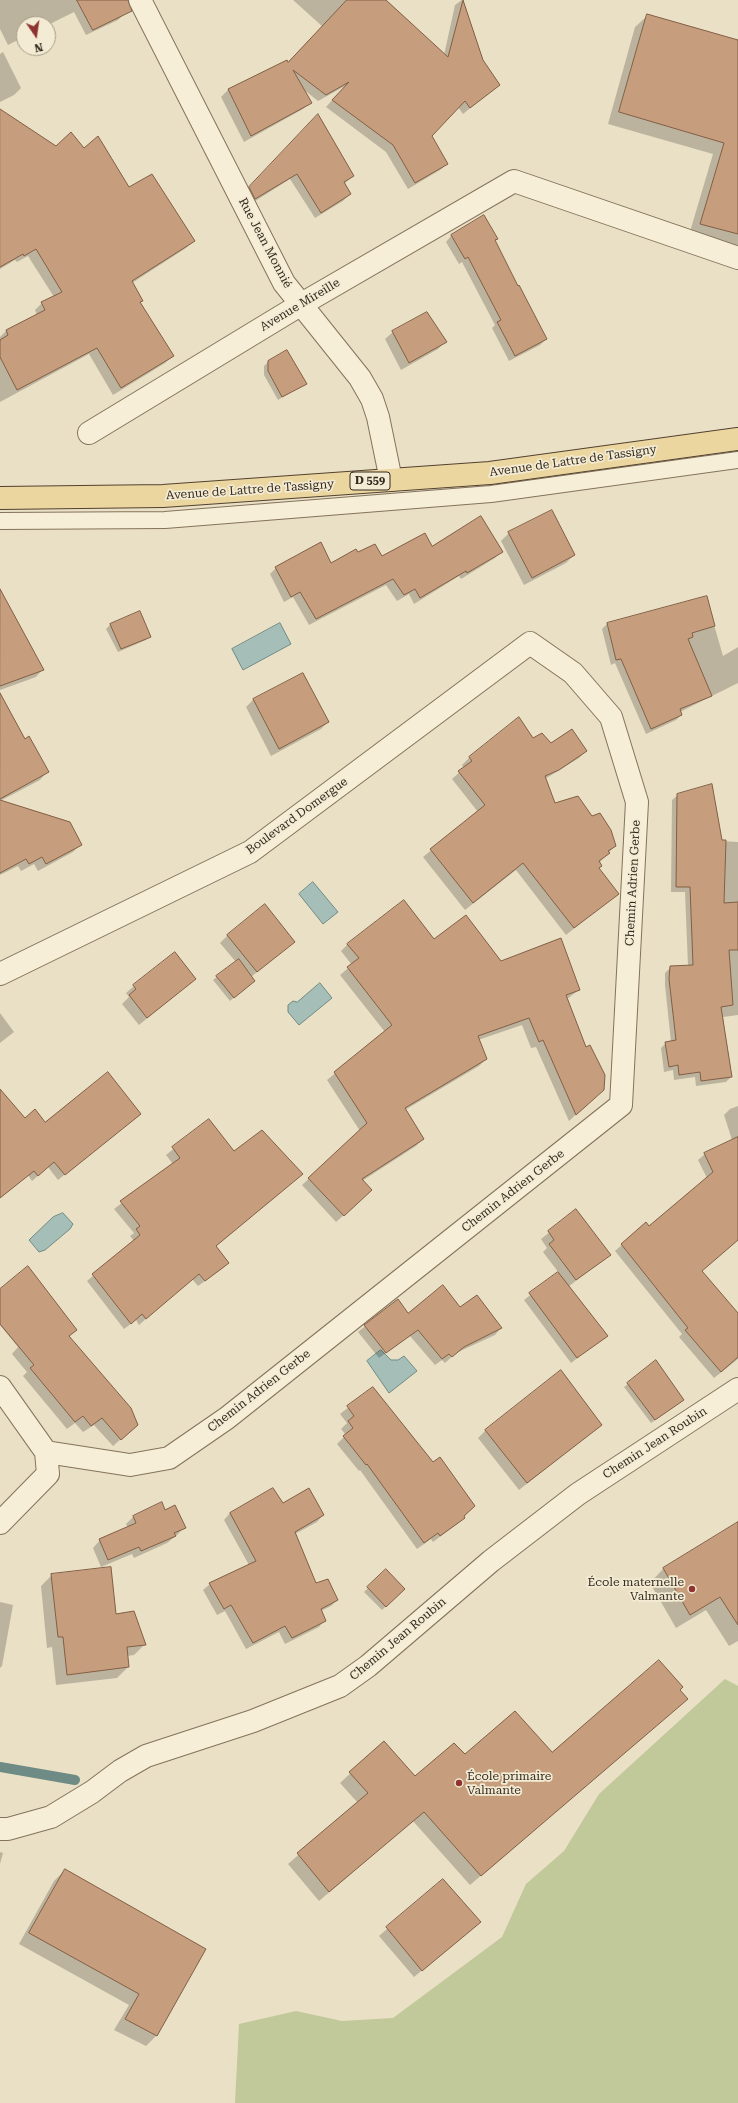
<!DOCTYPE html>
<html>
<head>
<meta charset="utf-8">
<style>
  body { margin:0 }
  #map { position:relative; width:738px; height:2103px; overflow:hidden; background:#eae0c5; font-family:"Roboto Serif",serif }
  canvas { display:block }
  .north { position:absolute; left:16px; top:16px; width:40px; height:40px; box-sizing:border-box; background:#f3ebd3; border:1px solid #a79e8b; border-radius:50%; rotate:167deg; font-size:11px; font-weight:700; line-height:16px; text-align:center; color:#352a1f }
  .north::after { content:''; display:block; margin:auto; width:14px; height:18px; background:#8e3331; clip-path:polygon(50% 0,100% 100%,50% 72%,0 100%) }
</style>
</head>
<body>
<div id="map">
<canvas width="738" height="2103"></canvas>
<div class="north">N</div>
</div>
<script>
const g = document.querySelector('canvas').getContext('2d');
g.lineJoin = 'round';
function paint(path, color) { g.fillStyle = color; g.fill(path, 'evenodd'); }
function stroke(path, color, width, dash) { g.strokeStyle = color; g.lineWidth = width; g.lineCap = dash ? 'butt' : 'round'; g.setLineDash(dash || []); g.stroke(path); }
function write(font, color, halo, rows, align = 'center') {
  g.font = font + ' "Roboto Serif",serif'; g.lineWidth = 3.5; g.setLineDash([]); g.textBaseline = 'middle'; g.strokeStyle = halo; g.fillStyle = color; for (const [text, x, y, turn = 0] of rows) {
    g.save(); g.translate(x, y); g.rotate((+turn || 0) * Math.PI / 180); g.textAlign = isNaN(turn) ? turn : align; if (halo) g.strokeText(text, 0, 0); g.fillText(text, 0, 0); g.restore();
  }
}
const green = new Path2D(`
  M725,1679L738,1686V2103H235L239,2024L296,2011L342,2021L393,2018L502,1937L526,1884L564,1851L599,1794Z`);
const water = new Path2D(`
  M280,623L291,644L243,670L232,649Z
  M313,882L338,912L323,924L299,894Z
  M320,983L332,998L299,1025L288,1012V1005L293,1001L297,1002Z
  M63,1213L73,1224L70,1229L45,1250L39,1252L29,1240L53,1217Z
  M381,1350L391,1360H398L404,1356L417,1371L389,1393L367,1361Z`);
const shadow = new Path2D(`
  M0,0H117L124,14L118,20L86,35L74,12L48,25L24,24V37L8,45L0,29Z
  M293,0H385L444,55L455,5L462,0L482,61L499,85L463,114L458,107L431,135L447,164L440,170L408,189L386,152L326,107L345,86L318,101L303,89L310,102L303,109L244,142L221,97L228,90L287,61L288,64L323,27Z
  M647,16L738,41V249L689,235L713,154L608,124L635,27Z
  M3,52L21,88L14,95L0,102V54Z
  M312,122L353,176L344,184L350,194L343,201L315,218L290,179L249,205L244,194Z
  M129,189L194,241L186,248L132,283L142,300L140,303L173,356L165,363L113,395L89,354L0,402V337L7,330L37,315L35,310L42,303L54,297L28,256L17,262L15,260L0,269V238Z
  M483,216L497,238L494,241L517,287L546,339L540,345L509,361L492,328L495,325L462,262L459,264L446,242L451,236Z
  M393,332L445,342L438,349L401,370L385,339Z
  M268,362L305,384L278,400L264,375V366Z
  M509,533L574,555L566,563L524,585L501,541Z
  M432,547L501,552L495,558L461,579L459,576L414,604L409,594L397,601L386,585L309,625L293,597L284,602L270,574L276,568L331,564L357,554L382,557Z
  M706,597L723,656L738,647V683L680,712L681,715L676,720L646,734L615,663L611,665L602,629L607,624Z
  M0,600L43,669L36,677L0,690Z
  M139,612L150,636L146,640L118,652L106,629L110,625Z
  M303,674L328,722L321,729L271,756L246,707L253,700Z
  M518,719L533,740L586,751L579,758L545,779L555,804L591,817L615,846L599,863L598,868L617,894L566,935L516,870L465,910L423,857L478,812L452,779L464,768L462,765L469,758Z
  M0,738L47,772L40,780L0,801L80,845L73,852L38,871L34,864L21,871L18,866L0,875Z
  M678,795L721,841L738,842V1015L723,1017L731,1077L726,1082L696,1086L695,1077L674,1080L673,1070L664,1072L661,1048L666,1043L671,1042L665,985V973L671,967L688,966L685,892H671L672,800Z
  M228,935L294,942L251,977L250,984L230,1001L213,980L236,962L220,943Z
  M434,940L579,990L567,999L595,1097L569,1121L536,1047L531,1048L522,1025L478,1040L486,1059L479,1066L405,1110L423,1139L416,1146L362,1181L364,1197L336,1222L302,1185L360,1131L327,1080L385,1032L340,975L352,965L341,951L348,944Z
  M195,979L139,1025L122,1004L129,997L126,993L134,986Z
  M0,1013L14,1032L0,1043Z
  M0,1091L25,1119L44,1123L140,1114L58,1180L48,1167L32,1181L28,1175L0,1198Z
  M738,1106V1239L701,1271L738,1315V1359L714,1378L679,1337L682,1334L615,1251L646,1224L649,1227L707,1178L698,1160L705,1154L732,1140L724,1115L730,1109Z
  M209,1120L234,1153L302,1174L216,1246L228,1263L222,1269L198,1286L192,1279L139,1325L136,1320L124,1329L87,1281L134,1241L130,1236L134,1233L114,1209L173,1164L166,1155Z
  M576,1211L609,1255L568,1287L606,1336L571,1363L524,1300L559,1273L543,1252L547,1248L541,1239Z
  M0,1290L75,1330L69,1337L137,1425L113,1446L94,1425L83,1432L75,1423L67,1429L23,1376L27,1372L12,1354L18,1347L0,1325Z
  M397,1300L408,1315L501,1328L495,1335L456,1353L445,1363L442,1360L435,1365L410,1336L379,1358L358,1332Z
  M628,1384L683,1400L651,1423L624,1387Z
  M372,1389L433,1464L474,1506L457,1524L433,1542L431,1539L417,1549L360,1470L359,1471L337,1444L346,1435L341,1429L347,1423L340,1414Z
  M601,1425L519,1490L478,1438L486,1430Z
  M273,1489L282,1504L323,1515L317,1522L295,1534L316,1585L337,1600L331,1606L321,1611L325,1620L319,1627L285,1644L279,1632L246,1649L225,1611L217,1615L203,1590L210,1584L249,1565L224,1520L230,1513Z
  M164,1511L185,1527L177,1535L167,1543L134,1558L132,1554L101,1567L93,1548L100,1540L128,1528L126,1524L134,1516Z
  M738,1523V1641L729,1646L706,1610L676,1628L650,1583L663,1569Z
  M386,1570L404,1589L382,1610L364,1592Z
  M52,1575L115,1615L145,1644L134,1655L127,1656L128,1667L117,1678L56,1685L52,1647L47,1648L41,1586Z
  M0,1602L13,1605L2,1666L0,1668Z
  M687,1699L470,1885L413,1821L319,1901L288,1864L358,1803L340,1783L384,1742L415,1778L465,1755L552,1753Z
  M0,1852L3,1853L0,1864Z
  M65,1870L204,1949L157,2035L146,2046L114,2030L129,2005L19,1944L54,1881Z
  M443,1880L472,1929L414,1977L379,1936Z`);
const stream = new Path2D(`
  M0,1767L75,1780`);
const building = new Path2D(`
  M77,0H128L132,11L93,30Z
  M347,0H386L448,57L463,0L483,60L500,85L470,108L465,101L432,136L448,164L415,183L393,145L332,100L349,82L326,95L293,70L312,103L251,136L228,89L287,60L288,62Z
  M647,14L738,40V234L700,224L724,143L619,112Z
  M0,109L56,146L71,132L84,148L98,136L129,187L152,174L195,241L132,281L143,301L140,302L174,356L121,388L97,348L17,390L0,357V340L8,335L6,330L45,310L41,302L62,292L36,249L24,256L23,254L0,267Z
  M318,114L354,176L344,182L351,194L321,213L297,174L255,199L249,187Z
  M484,215L498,239L495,240L518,286L519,285L547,339L515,356L497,322L501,320L468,257L465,259L451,235Z
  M427,312L447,342L409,363L392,331Z
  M287,350L307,384L282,397L268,371V361Z
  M552,510L575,555L532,578L508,532Z
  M481,516L503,552L467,573L466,571L420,598L415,589L404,595L393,579L316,619L300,592L291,597L275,567L321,542L331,563L356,549L358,552L375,544L382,556L425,533L432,546Z
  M0,589L44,670L0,686Z
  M707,596L715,626L692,633L693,637L688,639L712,696L680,709L682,715L651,729L621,659L616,660L607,623Z
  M140,611L151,637L121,649L110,624Z
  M303,673L329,722L279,749L253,699Z
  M0,693L25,739L29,736L49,772L0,799Z
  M519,717L533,738L542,733L551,743L572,729L587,751L559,770L545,776L555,803L578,796L592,816L600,813L611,830L616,846L608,851L610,853L599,861L602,866L599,868L619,894L574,928L523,863L473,903L430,849L485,805L458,771L472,761L469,757Z
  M712,784L722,840H726L724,903L738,902V950H729L733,1005L721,1007L732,1077L701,1081L700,1072L679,1075L678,1065L669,1067L665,1042L676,1040L669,979L670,966L693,965L690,887H676L677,794Z
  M0,800L70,822L82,845L46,864L42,857L29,864L26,859L0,873Z
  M404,900L434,939L466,915L501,961L561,938L580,990L566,995L586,1047L590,1045L605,1075L604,1090L576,1115L543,1040L539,1042L529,1018L478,1036L487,1059L405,1108L424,1139L362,1179L372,1190L344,1216L308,1178L367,1123L334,1072L392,1025L347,967L359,958L347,944Z
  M265,904L295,942L257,972L227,935Z
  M175,952L196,979L147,1018L129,995L136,989L133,985Z
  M239,959L255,981L234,998L216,976Z
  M108,1072L141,1114L65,1175L54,1162L38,1176L34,1171L0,1198V1089L25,1118L35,1109L45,1122Z
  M209,1119L234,1151L262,1130L303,1174L216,1246L229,1263L205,1281L199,1274L146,1319L142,1314L131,1324L92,1274L140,1235L136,1229L140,1226L120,1201L180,1158L172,1147Z
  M738,1137V1240L702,1271L738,1313V1357L721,1372L685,1330L688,1328L621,1244L646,1222L649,1226L713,1172L704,1153Z
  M576,1209L611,1255L576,1280L549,1244L554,1240L548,1231Z
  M28,1266L77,1330L69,1336L131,1408L138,1425L121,1440L102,1418L91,1426L83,1416L75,1422L30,1368L34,1365L0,1324V1289Z
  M558,1272L608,1336L577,1358L529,1293Z
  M443,1285L460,1307L477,1295L502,1328L464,1347L452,1357L449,1354L442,1359L418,1330L386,1353L364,1325L398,1299L408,1313Z
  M656,1360L684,1400L655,1420L627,1383Z
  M561,1370L602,1425L527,1483L485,1430Z
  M373,1387L433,1462L440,1457L475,1506L464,1516L465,1518L440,1536L438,1533L424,1543L367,1464L366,1465L343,1436L353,1428L348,1421L354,1416L347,1406Z
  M273,1488L283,1503L309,1488L324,1515L295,1532L316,1583L328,1579L338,1600L321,1609L326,1621L292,1638L285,1626L253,1643L231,1605L224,1609L209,1583L256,1561L230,1513Z
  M162,1502L165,1510L175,1505L186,1528L174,1533L176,1536L141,1551L139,1547L108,1560L99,1539L136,1523L133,1516Z
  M738,1522V1625L720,1597L690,1615L663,1568Z
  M111,1567L116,1614L134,1611L146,1645L127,1647L129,1667L67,1675L63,1637H58L51,1574Z
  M386,1569L405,1589L386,1607L367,1587Z
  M659,1660L683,1687L680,1690L688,1699L481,1876L424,1812L329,1892L297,1853L368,1793L349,1772L384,1741L415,1776L454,1743L465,1754L515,1711L552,1752Z
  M65,1869L206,1949L157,2036L125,2019L139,1994L29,1933Z
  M443,1879L481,1922L422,1971L386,1927Z`);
const service = new Path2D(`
  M0,521L165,520L491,494L738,460`);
const minor = new Path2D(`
  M140,0L284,283L360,378L372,399L378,417L391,480
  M89,433L300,305L514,181L738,258
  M0,974L250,852L530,643L573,673L611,717L637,802L621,1105L227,1418L169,1458L130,1465L46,1452L0,1387
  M0,1523L48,1474L46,1452
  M0,1829H8L51,1817L92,1792L120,1771L146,1756L253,1721L340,1686L368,1666L491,1561L578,1494L738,1389`);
const primary = new Path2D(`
  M0,498L163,496L490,473L738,439`);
const markers = [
  [692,1589,4,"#8e3331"],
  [459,1783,4,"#8e3331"]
];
const shields = [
  [370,481,40]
];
const shieldNames = [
  ["D 559",370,481]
];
const streetNames = [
  ["Rue Jean Monnié",265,243,62],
  ["Avenue Mireille",300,305,-31],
  ["Avenue de Lattre de Tassigny",573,461,-8],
  ["Avenue de Lattre de Tassigny",250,490,-4],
  ["Boulevard Domergue",297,816,-36],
  ["Chemin Adrien Gerbe",633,883,-87],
  ["Chemin Adrien Gerbe",513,1191,-38],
  ["Chemin Adrien Gerbe",259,1391,-38],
  ["Chemin Jean Roubin",655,1443,-33],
  ["Chemin Jean Roubin",398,1639,-40]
];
const poiNames = [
  ["École maternelle",684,1582],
  ["Valmante",684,1596],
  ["École primaire",467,1776,"left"],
  ["Valmante",467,1790,"left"]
];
paint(green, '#c1c899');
paint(water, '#a6beb8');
stroke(water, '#6e8b85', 1);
paint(shadow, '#0003');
stroke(stream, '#6e8b85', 10);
paint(building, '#c69e7d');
stroke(building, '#815e44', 1);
stroke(service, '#84735c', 18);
stroke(minor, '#84735c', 24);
stroke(primary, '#524130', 24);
stroke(service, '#f6eed7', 16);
stroke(minor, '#f6eed7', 22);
stroke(primary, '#ebd69f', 22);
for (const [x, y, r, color] of markers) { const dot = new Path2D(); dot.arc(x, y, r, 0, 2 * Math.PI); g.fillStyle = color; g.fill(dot); stroke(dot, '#f3ebd3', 1.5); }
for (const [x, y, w] of shields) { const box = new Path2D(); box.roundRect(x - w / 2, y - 9, w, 18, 3); g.fillStyle = '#f3ebd3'; g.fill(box); stroke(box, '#352a1f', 1); }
write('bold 11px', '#352a1f', null, shieldNames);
write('12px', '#352a1f', '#f3ebd3', streetNames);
write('12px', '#352a1f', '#f3ebd3', poiNames, 'right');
</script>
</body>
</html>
